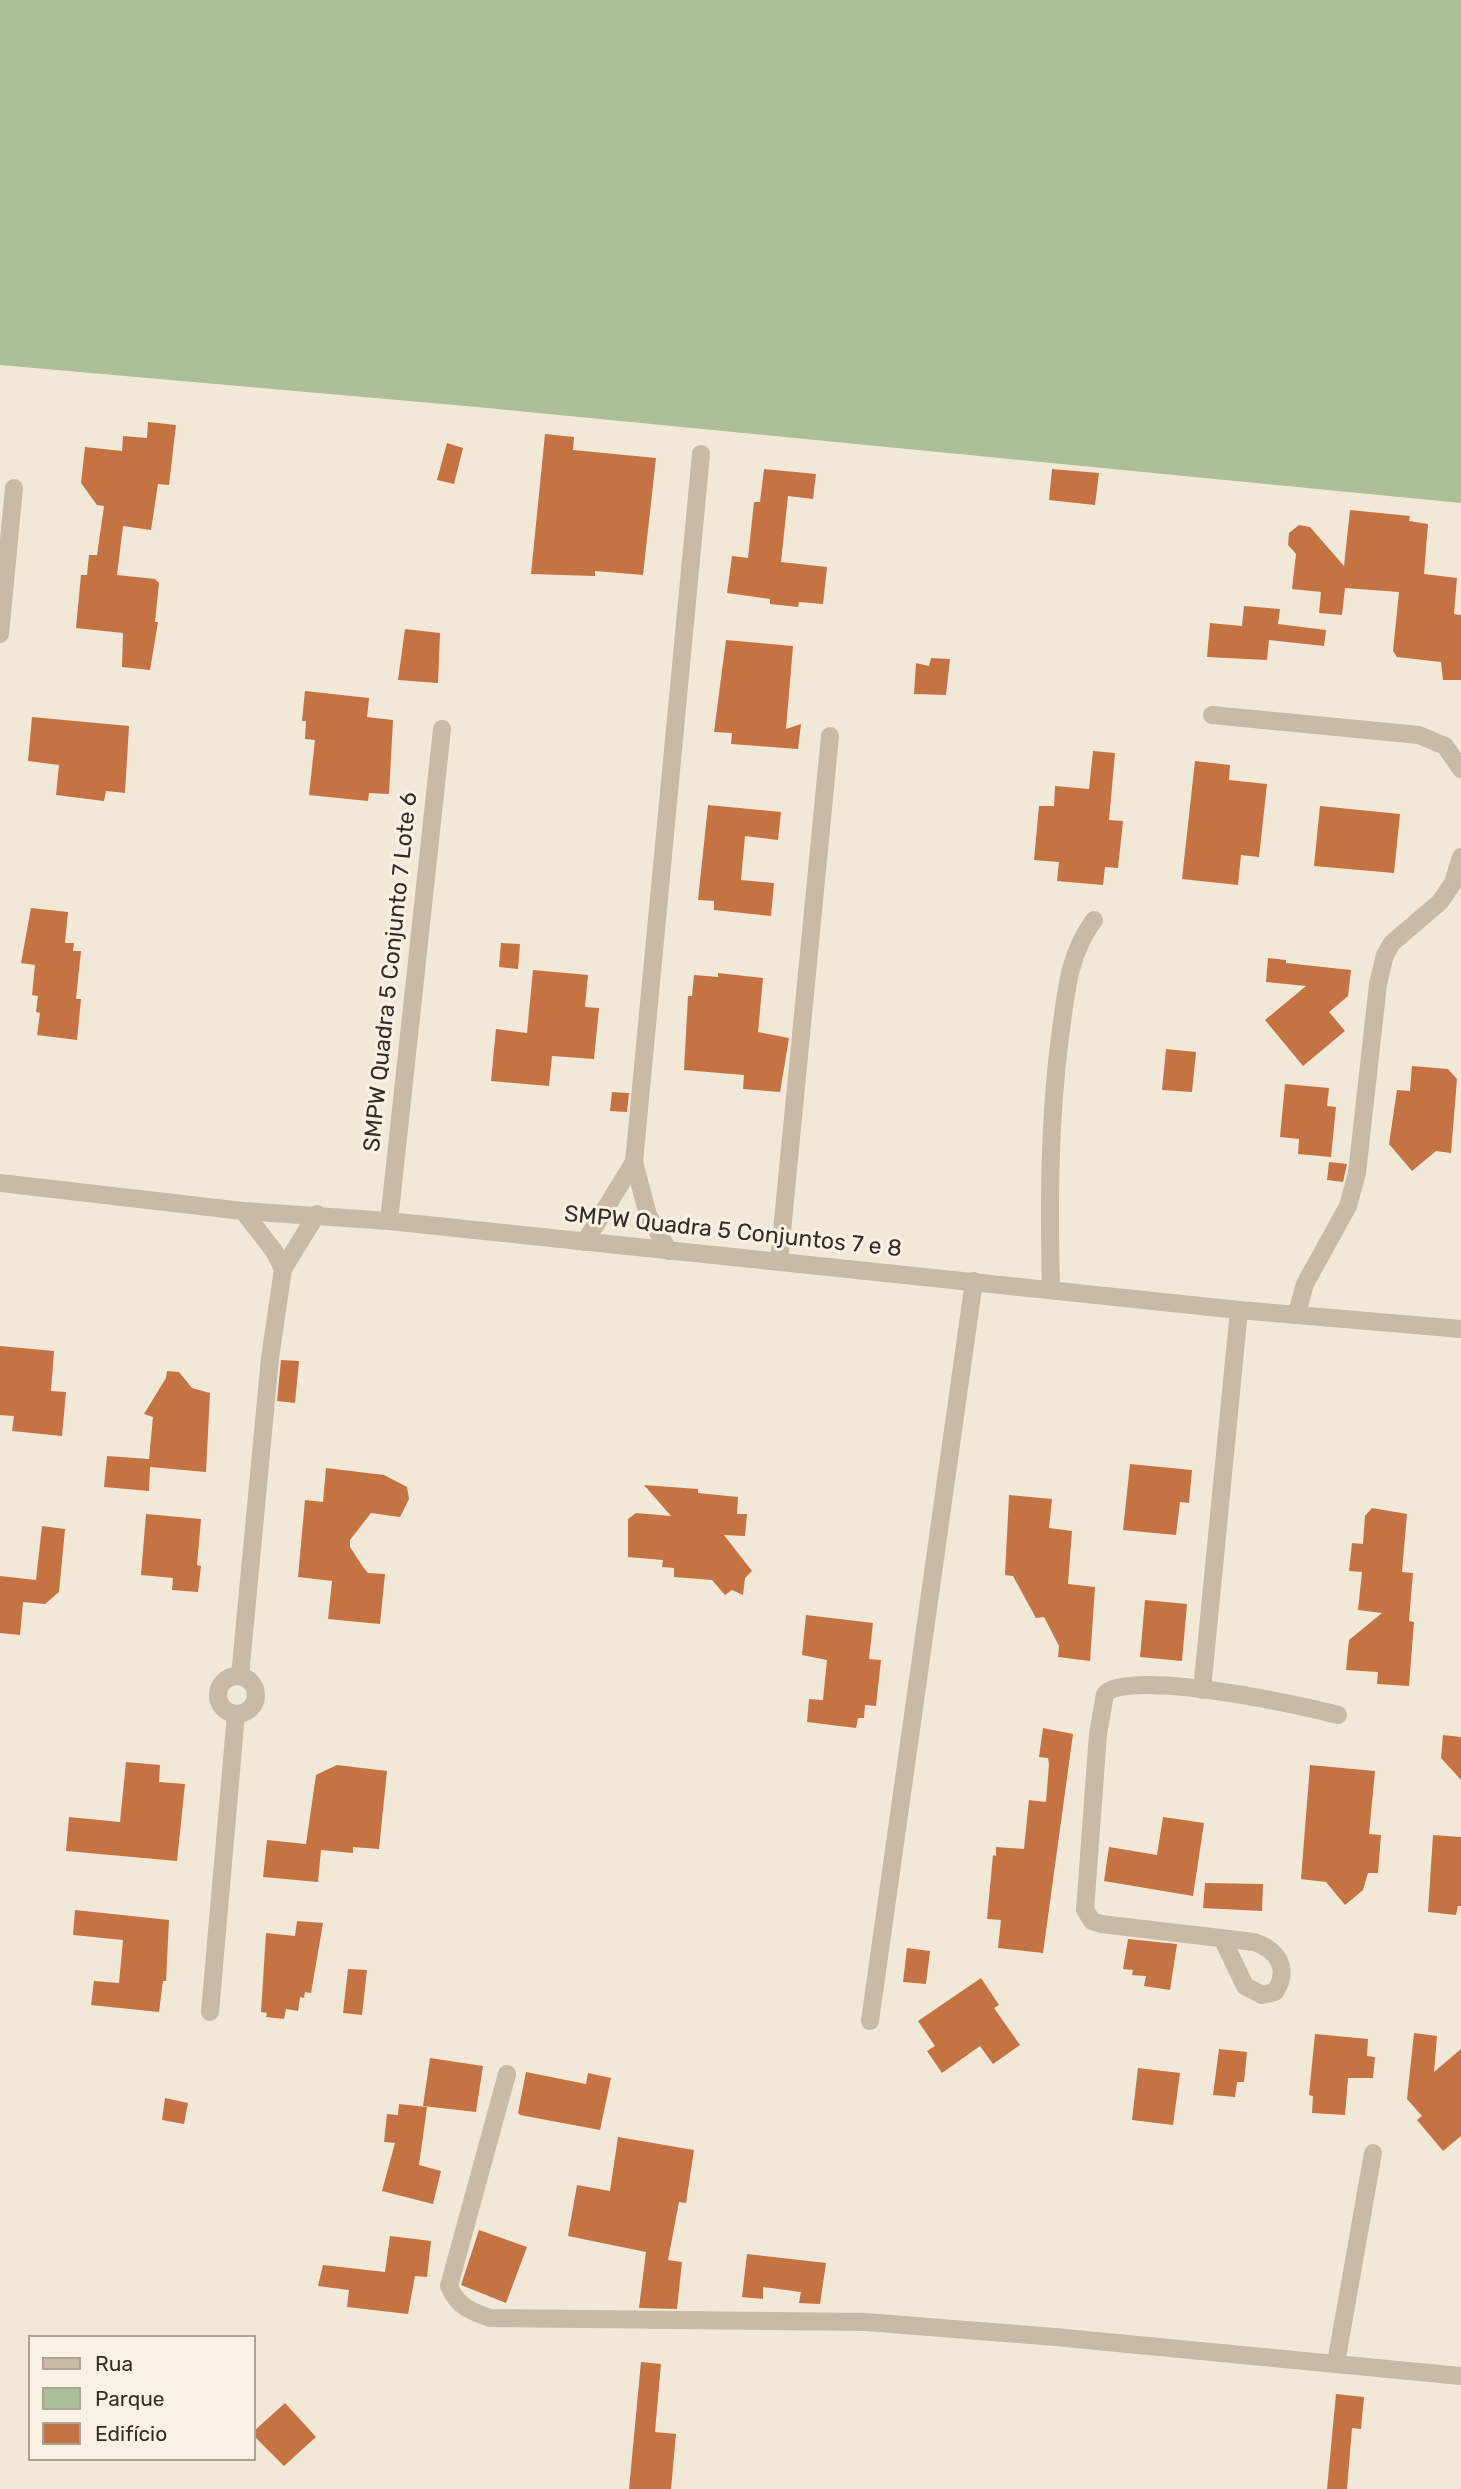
<!DOCTYPE html>
<html>
<head>
<meta charset="utf-8">
<style>
  body { margin:0 }
  #map { position:relative; width:1461px; height:2489px; overflow:hidden; background:#f1e8d8; font-family:Rubik,sans-serif }
  canvas { display:block }
  .legend { position:absolute; left:28px; top:2335px; width:228px; height:126px; box-sizing:border-box; background:#f9f2e4; border:2px solid #aaa398; margin:0; padding:9px 12px; list-style:none; font-size:21px; color:#342c26 }
  .legend li { display:flex; align-items:center; gap:14px; height:35px }
  .legend b { width:35px; border:2px solid #aaa398 }
</style>
</head>
<body>
<div id="map">
<canvas width="1461" height="2489"></canvas>
<ul class="legend">
<li><b style="height:9px;background:#c8baa4"></b>Rua</li>
<li><b style="height:19px;background:#adbf98"></b>Parque</li>
<li><b style="height:19px;background:#c57342"></b>Edifício</li>
</ul>
</div>
<script>
const g = document.querySelector('canvas').getContext('2d');
g.lineJoin = 'round';
function paint(path, color) { g.fillStyle = color; g.fill(path, 'evenodd'); }
function stroke(path, color, width, dash) { g.strokeStyle = color; g.lineWidth = width; g.lineCap = dash ? 'butt' : 'round'; g.setLineDash(dash || []); g.stroke(path); }
function write(font, color, halo, rows, align = 'center') {
  g.font = font + ' Rubik,sans-serif'; g.lineWidth = 6; g.setLineDash([]); g.textBaseline = 'middle'; g.strokeStyle = halo; g.fillStyle = color; for (const [text, x, y, turn = 0] of rows) {
    g.save(); g.translate(x, y); g.rotate((+turn || 0) * Math.PI / 180); g.textAlign = isNaN(turn) ? turn : align; if (halo) g.strokeText(text, 0, 0); g.fillText(text, 0, 0); g.restore();
  }
}
const green = new Path2D(`
  M0,0H1461V503L477,407L0,365Z`);
const building = new Path2D(`
  M148,422L176,425L169,485L158,484L151,530L123,526L117,575L155,579L159,583L155,622H158L150,670L122,667L123,633L76,628L81,575H87L89,555H97L104,506L97,505L81,483L85,447L122,451L123,436L147,438Z
  M545,434L574,437L573,450L656,458L643,575L595,571V576L531,574Z
  M447,443L463,448L454,484L437,480Z
  M764,469L816,474L813,499L788,496L781,562L827,567L823,604L799,602L798,607L770,604V599L727,593L732,556L748,558L754,502H760Z
  M1052,469L1099,473L1095,505L1049,500Z
  M1350,510L1410,516L1409,521L1428,524L1424,574L1457,578L1454,614L1461,615V680H1443L1441,662L1397,657L1393,651L1399,592L1345,588L1342,615L1319,613L1321,592L1292,589L1296,554L1288,545L1289,533L1299,525L1310,527L1344,566Z
  M1244,606L1280,609L1278,624L1326,630L1324,646L1269,640L1267,660L1207,657L1210,623L1242,626Z
  M405,629L440,633L438,683L398,680Z
  M726,640L793,646L786,729L801,724L798,749L731,744L732,733L714,732Z
  M931,658L950,659L946,695L914,694L916,663L929,666Z
  M305,691L369,698L367,717L393,720L389,794L369,793L368,801L309,795L315,740L305,739L306,721H302Z
  M32,717L129,726L125,793L106,791L104,801L56,795L59,765L28,761Z
  M1093,751L1115,753L1109,820L1123,821L1118,868L1105,867L1103,885L1057,881L1059,862L1034,860L1039,806H1054L1055,786L1089,789Z
  M1195,761L1230,765L1229,780L1267,784L1259,857L1241,855L1238,885L1182,879Z
  M708,805L781,812L778,840L745,836L741,880L774,883L771,916L714,910V901L698,900Z
  M1320,806L1400,814L1394,873L1314,866Z
  M31,908L68,912L65,943H74L73,951H81L76,999H81L77,1040L37,1035L40,1013L36,1012L38,996L32,995L35,965L21,963Z
  M501,943L520,944L518,969L499,967Z
  M1268,958L1286,960V963L1351,970L1348,996L1329,1012L1345,1031L1303,1066L1265,1020L1306,986L1266,982Z
  M533,970L588,975L585,1007L599,1008L594,1059L552,1056L549,1086L491,1081L496,1029L527,1033Z
  M718,973L763,978L758,1032L789,1038L780,1092L743,1089L744,1075L684,1070L688,996H692L694,975L718,977Z
  M1166,1049L1196,1052L1192,1092L1162,1090Z
  M1412,1066L1448,1069L1457,1079L1451,1153L1436,1151L1412,1171L1389,1144L1397,1090L1410,1091Z
  M1285,1084L1329,1088L1327,1106L1336,1107L1331,1157L1298,1154L1299,1139L1280,1137Z
  M612,1092L629,1093L627,1112L610,1111Z
  M1329,1162L1347,1164L1343,1182L1327,1180Z
  M0,1346L54,1351L51,1391L66,1392L62,1436L12,1431L14,1416L0,1415Z
  M281,1360L299,1361L295,1403L277,1401Z
  M167,1371L179,1372L192,1388L210,1393L206,1472L150,1467L149,1491L104,1487L107,1456L149,1459L153,1417L144,1414L166,1378Z
  M1130,1464L1192,1470L1189,1503L1180,1502L1176,1535L1123,1530Z
  M326,1468L384,1475L407,1487L409,1499L400,1517L371,1513L350,1540V1547L363,1567L368,1573L385,1574L380,1624L328,1619L332,1581L298,1577L305,1500L323,1502Z
  M644,1485L698,1489V1493L738,1497L737,1514H747L745,1536L724,1535L752,1571L745,1578L743,1595L732,1590L725,1595L712,1580L674,1577V1568L662,1567L663,1560L628,1557V1519L636,1513L671,1516Z
  M1009,1495L1052,1499L1049,1528L1072,1531L1068,1584L1095,1587L1090,1661L1058,1657L1059,1646L1044,1617L1036,1618L1013,1576L1005,1575Z
  M1372,1508L1407,1514L1402,1572L1413,1573L1409,1621L1414,1622L1409,1686L1377,1684L1378,1672L1346,1670L1349,1640L1382,1613L1358,1610L1362,1572L1349,1571L1352,1543L1363,1544L1365,1516Z
  M146,1514L201,1519L197,1565L201,1566L198,1592L172,1590L173,1578L141,1575Z
  M42,1526L65,1529L59,1592L45,1604L23,1602L20,1635L0,1633V1576L36,1580Z
  M1145,1600L1187,1604L1182,1661L1140,1657Z
  M806,1615L873,1623L869,1659L881,1660L876,1706L865,1705L864,1718H858L856,1728L807,1722L809,1699L823,1700L827,1660L802,1655Z
  M1043,1728L1073,1734L1043,1953L998,1948L1001,1920L987,1919L993,1855L996,1856V1847L1024,1849L1029,1800L1046,1802L1049,1764L1048,1758L1039,1757Z
  M1443,1735L1461,1737V1780L1441,1758Z
  M126,1762L160,1765L159,1782L185,1784L177,1861L66,1851L69,1817L120,1822Z
  M337,1765L387,1771L379,1849L353,1847V1853L321,1850L318,1882L263,1877L267,1840L306,1844L316,1775Z
  M1310,1765L1375,1771L1369,1834L1381,1835L1378,1873H1368L1363,1890L1345,1905L1326,1882L1301,1879Z
  M1163,1817L1204,1823L1193,1896L1104,1881L1109,1847L1157,1855Z
  M1433,1835L1461,1837V1906H1458L1456,1915L1428,1912Z
  M1205,1883L1263,1884L1262,1911L1203,1908Z
  M75,1910L169,1920L166,1981H163L159,2012L91,2005L94,1981L119,1983L123,1940L73,1935Z
  M297,1921L323,1923L311,1993L305,1992L304,1998L300,1997L298,2011L286,2009L284,2019L266,2017L267,2013L261,2012L266,1933L295,1936Z
  M1128,1939L1177,1944L1170,1990L1144,1986L1146,1976L1132,1975L1133,1970L1123,1969Z
  M907,1948L930,1951L926,1984L903,1982Z
  M348,1969L367,1970L362,2015L343,2013Z
  M981,1978L999,2005L994,2008L1020,2045L993,2064L980,2046L942,2073L927,2051L935,2046L918,2021Z
  M1414,2033L1437,2036L1434,2072L1461,2049V2136L1443,2151L1417,2120L1422,2116L1407,2099Z
  M1315,2034L1368,2039L1367,2056L1375,2057L1373,2078H1348L1345,2115L1312,2113L1313,2096L1309,2095Z
  M1219,2049L1247,2052L1244,2082H1237L1235,2097L1213,2095Z
  M430,2058L483,2066L476,2112L423,2106Z
  M1138,2068L1180,2073L1173,2125L1132,2120Z
  M526,2072L586,2084L588,2073L611,2078L600,2130L520,2115L518,2113Z
  M165,2098L188,2103L184,2124L162,2120Z
  M399,2104L427,2107L419,2165L441,2171L433,2204L382,2191L395,2143L384,2142L387,2114L398,2115Z
  M618,2137L694,2150L686,2203L679,2202L668,2260L682,2262L677,2309L639,2308L646,2252L568,2236L577,2185L610,2191Z
  M479,2230L527,2247L506,2303L461,2285Z
  M390,2236L431,2241L427,2277L415,2276L408,2314L347,2307L349,2290L318,2286L323,2265L385,2272Z
  M747,2254L826,2263L820,2304L799,2303L801,2292L763,2287V2299L742,2297Z
  M641,2362L661,2364L655,2432L676,2434L671,2489H629Z
  M1336,2394L1364,2397L1361,2429L1352,2428L1347,2489H1327Z
  M285,2403L316,2437L284,2466L254,2436V2431Z`);
const minor = new Path2D(`
  M0,634L14,488
  M1212,715L1419,735L1445,746L1461,769
  M0,1183L243,1211L389,1221L1239,1310L1461,1329
  M243,1211L274,1251L283,1269
  M389,1221L442,729
  M585,1242L634,1162
  M669,1251L648,1215L634,1162L701,454
  M779,1262L830,736
  M1051,1289C1049,1204 1049,1121 1060,1037C1066,994 1068,955 1094,920
  M1297,1313L1305,1284L1348,1206L1357,1173L1378,984L1385,955L1392,943L1440,902L1453,883L1461,857
  M218 1695a19 19 0 1 1 38 0a19 19 0 1 1-38 0Z
  M240,1676L270,1358L283,1269L317,1214
  M1202,1690L1239,1310
  M1223,1940L1245,1986L1262,1995L1275,1992C1290,1969 1278,1950 1254,1942L1101,1924L1092,1921L1085,1910L1098,1734L1105,1694C1129,1668 1301,1705 1338,1715
  M210,2012L236,1714
  M870,2021L974,1281
  M507,2074L449,2286C457,2306 470,2311 490,2318L866,2322L1055,2337L1461,2376
  M1336,2363L1373,2153`);
const streetNames = [
  ["SMPW Quadra 5 Conjunto 7 Lote 6",391,972,-84],
  ["SMPW Quadra 5 Conjuntos 7 e 8",733,1232,6]
];
paint(green, '#adbf98');
paint(building, '#c57342');
stroke(minor, '#c8baa4', 18);
write('23px', '#342c26', '#f9f2e4', streetNames);
</script>
</body>
</html>
